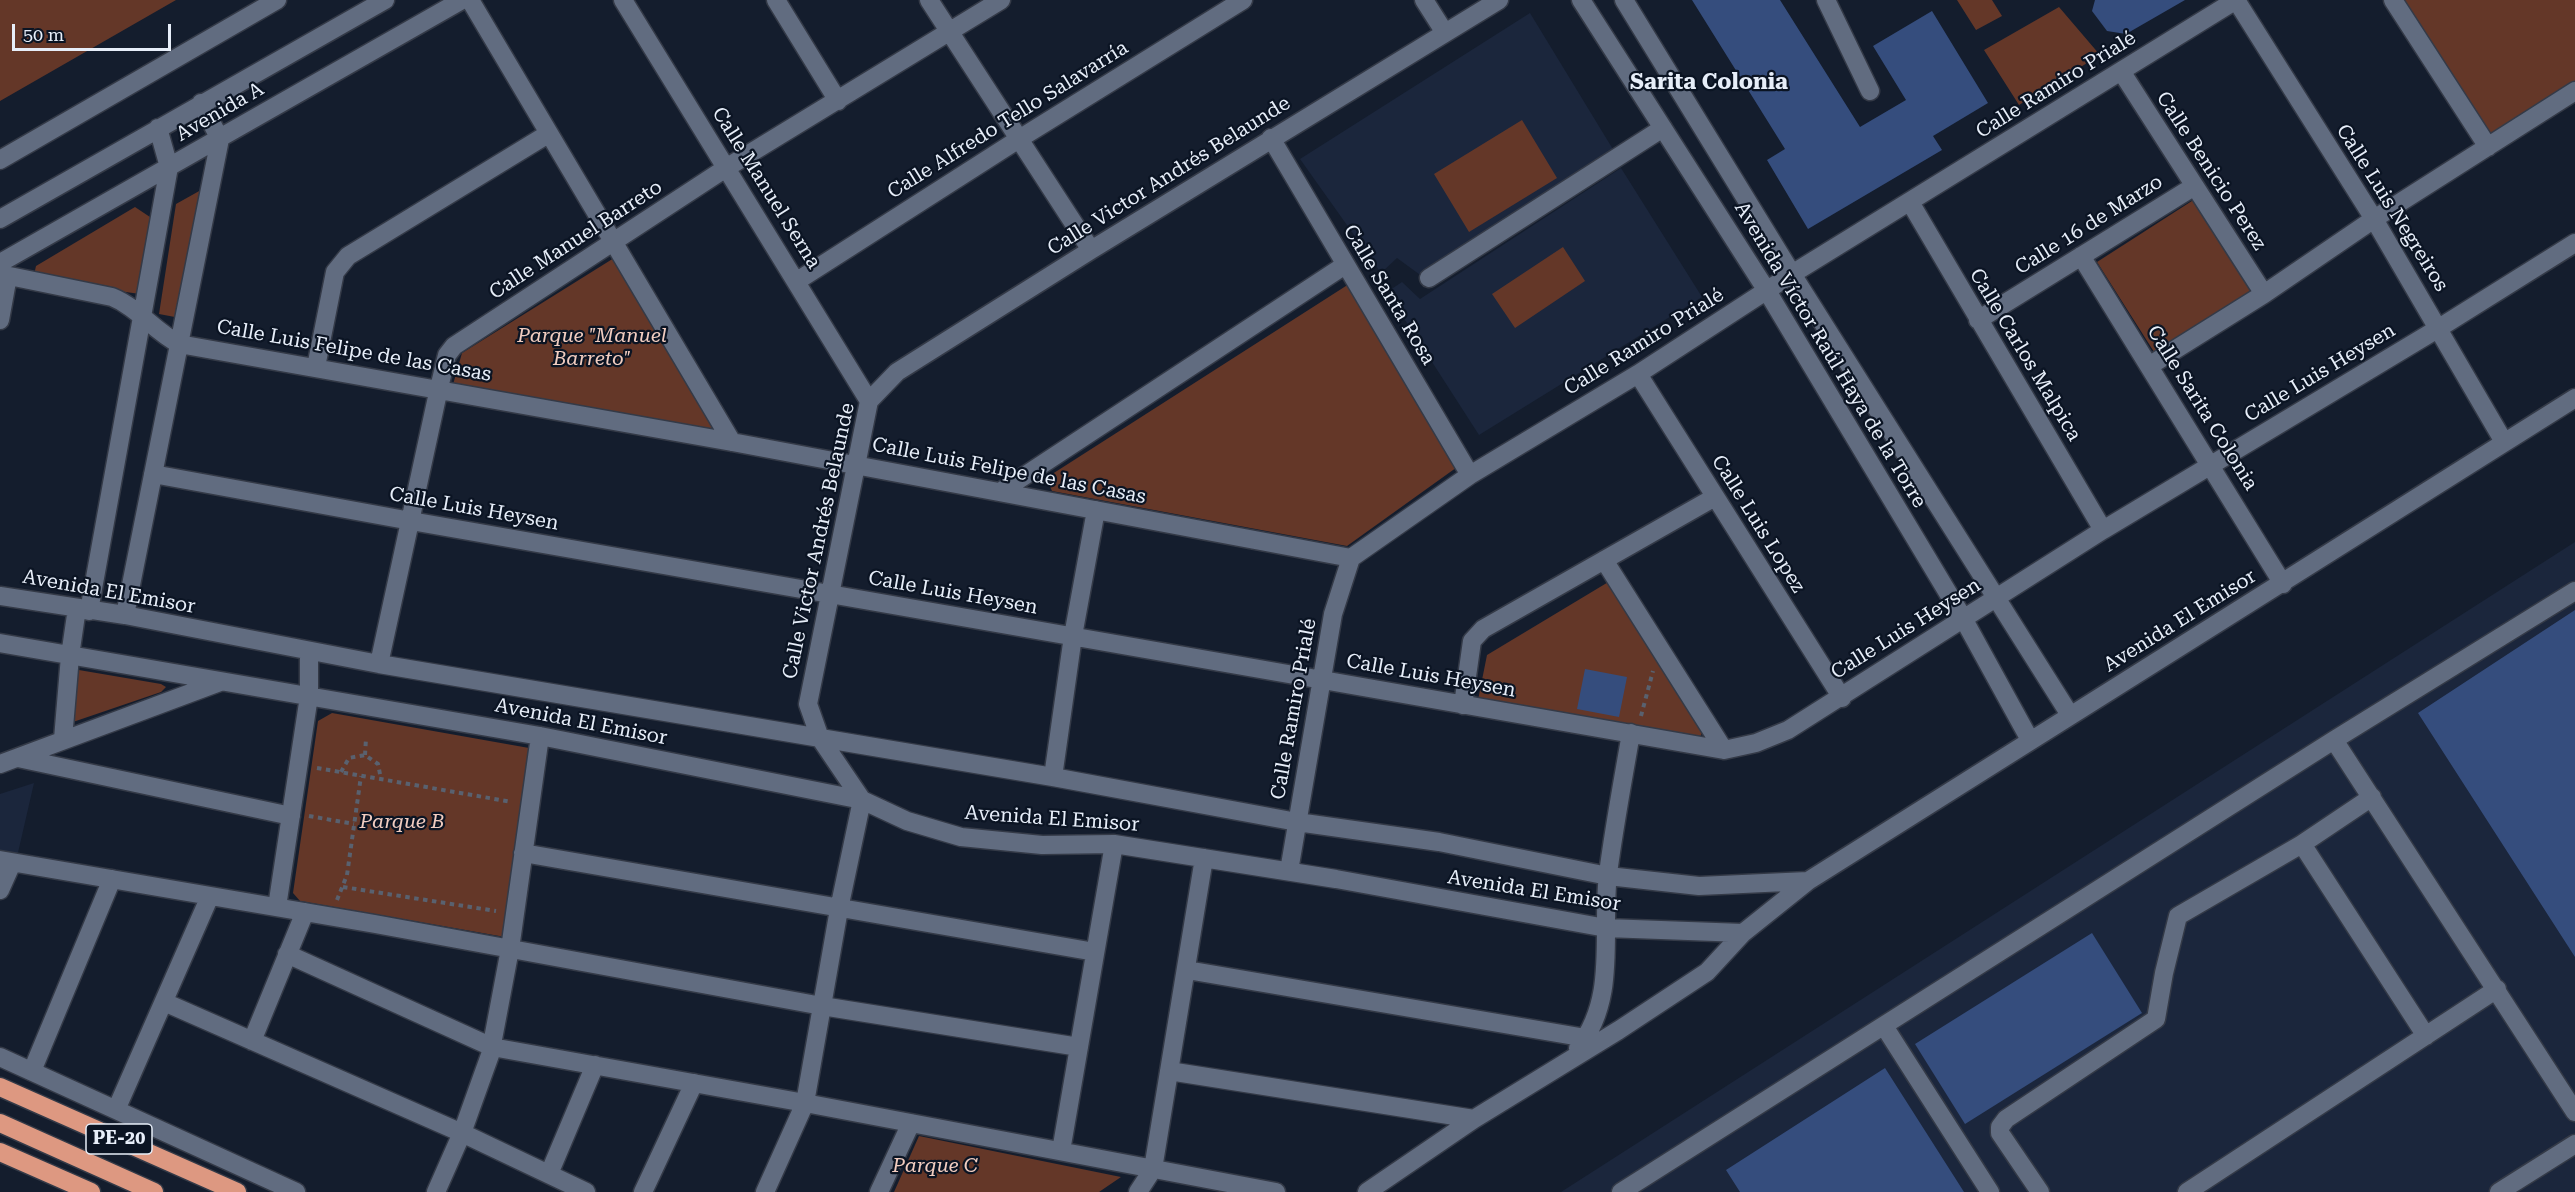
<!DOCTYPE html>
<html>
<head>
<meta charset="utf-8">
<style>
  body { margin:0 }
  #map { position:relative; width:2575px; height:1192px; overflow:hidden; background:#141d2d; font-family:"Roboto Serif",serif }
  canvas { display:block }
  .scale { position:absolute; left:12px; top:24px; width:159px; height:27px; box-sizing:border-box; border:3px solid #e7eef9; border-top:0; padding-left:8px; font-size:18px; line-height:21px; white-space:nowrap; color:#e7eef9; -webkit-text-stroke:4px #0b1423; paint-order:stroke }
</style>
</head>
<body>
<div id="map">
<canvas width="2575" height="1192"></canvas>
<div class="scale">50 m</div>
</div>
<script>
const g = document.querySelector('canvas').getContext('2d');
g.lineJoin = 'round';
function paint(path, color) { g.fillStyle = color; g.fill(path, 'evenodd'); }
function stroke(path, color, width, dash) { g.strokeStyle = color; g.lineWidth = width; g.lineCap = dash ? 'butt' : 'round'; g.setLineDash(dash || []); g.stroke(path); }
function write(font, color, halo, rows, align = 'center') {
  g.font = font + ' "Roboto Serif",serif'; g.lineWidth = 4.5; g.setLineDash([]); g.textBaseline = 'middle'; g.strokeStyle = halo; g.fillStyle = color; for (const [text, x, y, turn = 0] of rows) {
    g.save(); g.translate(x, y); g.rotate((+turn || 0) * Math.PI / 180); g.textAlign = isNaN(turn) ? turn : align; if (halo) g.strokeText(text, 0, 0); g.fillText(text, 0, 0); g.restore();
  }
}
const built = new Path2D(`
  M1530,13L1614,151L1423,277L1397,258L1381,273L1300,159Z
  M1621,168L1702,297L1479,435L1387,292L1402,282L1420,299Z
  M2575,542V1192H1561Z
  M34,783L17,857L0,853V794Z`);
const green = new Path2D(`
  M0,0H176L0,101Z
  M1957,0H1992L2002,16L1976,30Z
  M2400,0H2575V88L2490,142Z
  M2059,7L2100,55L2019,105L1984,50Z
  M1522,120L1557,178L1469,232L1434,174Z
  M201,190L180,318L159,314L176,204Z
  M2195,199L2257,294L2156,355L2097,262Z
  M135,207L150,217L140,294L33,279L36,266Z
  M1563,247L1585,281L1515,328L1492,294Z
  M614,258L717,434L452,388L462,353Z
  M1349,284L1460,465L1347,546L1052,491L1046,478Z
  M1610,581L1703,730L1700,738L1478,700L1487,655Z
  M73,669L161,684L166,687L161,692L73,722Z
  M332,713L529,748L505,937L300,901L293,893L318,721Z
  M919,1136L1121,1177L1099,1192H894Z`);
const building = new Path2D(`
  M1692,0H1780L1860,127L1906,100L1873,46L1932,11L1988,103L1933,136L1942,150L1808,229L1767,160L1785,149Z
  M2095,0H2185L2126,34L2107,31L2092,11Z
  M2575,610V957L2418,713Z
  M1585,669L1627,677L1619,717L1577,709Z
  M2092,933L2142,1013L1965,1124L1915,1044Z
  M1885,1068L1964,1192H1740L1726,1170Z`);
const path = new Path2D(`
  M1641,716L1653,671
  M365,755L366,738
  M317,768L512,802
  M341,772L349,758L365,755L378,764L381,779
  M309,816L354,824
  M343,887L496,911
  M337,900L347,875L361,776`);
const minor = new Path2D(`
  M470,0L732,442
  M623,0L869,401
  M776,0L838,101
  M929,0L1091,250
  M1424,0L1445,33
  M1581,0L1767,291L1963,618L2030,740
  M1624,0L1792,274L2070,715
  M1826,0L1870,91
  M2236,0L2374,219L2504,442
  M2393,0L2488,147
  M2121,71L2264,294
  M1271,138L1470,475
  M0,160L277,0
  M1910,202L2103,530
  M0,219L385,0
  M2081,256L2283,584
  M0,263L462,0
  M0,274L112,297C137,307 154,331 179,344L732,442L1351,558
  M1429,278L1663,128
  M797,281L1019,139L1243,0
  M0,320L8,276
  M1978,320L2193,187
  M2149,366L2264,294L2374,219L2575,91
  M316,367L335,272L348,256L548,134
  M1638,374L1842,698
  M153,474L411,521L1724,750L1756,743L1788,730L2103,530L2439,328L2575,243
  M1000,492L1345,265
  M1604,560L1724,750
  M0,596L125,615L379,664L1053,777L1297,822L1439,842L1608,876L1699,886L1808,881
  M89,611L169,167L158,128
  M125,615L220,139L201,103
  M0,643L540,736L862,800L907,821L961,837L1042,845L1114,844L1336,879L1606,928L1743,933
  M379,664L439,388L447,355L454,346L726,168L1001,0
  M1463,705L1472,641L1483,629L1715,497
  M63,739L70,656L77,608
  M2334,740L2575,1112
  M18,758L291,816
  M0,764L220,682
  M1053,777L1073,636L1096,510
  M2302,844L2372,797
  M523,853L1095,952
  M0,860L375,924L822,1006L1079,1047
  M1289,871L1333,614L1351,558L1470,475L1638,374L1792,274L2236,0
  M0,890L12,863
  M277,907L309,696V651
  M287,954L492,1047L805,1103L1276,1192
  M1187,970L1586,1038
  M164,1002L462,1133L586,1192
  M1884,1026L1990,1192
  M252,1041L305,912
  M1578,1048C1618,998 1601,933 1608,874C1614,827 1623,780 1631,733
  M0,1057L296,1192
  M32,1071L112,879
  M1169,1071L1474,1119
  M116,1110L210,896
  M1061,1151L1114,844
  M549,1174L595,1065
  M436,1192L462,1133L490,1055L510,949L540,736
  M643,1192L694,1083
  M765,1192L805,1103L839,909L862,800L820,738L808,704L869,401L897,372L1091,250L1499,0
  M879,1192L911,1123
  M1138,1192L1153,1169L1204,858
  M1367,1192L1474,1119L1619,1030L1707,972L1743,933L1808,881L2575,398
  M1621,1192L2334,740L2575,591
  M2040,1192L2000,1133V1127L2006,1119L2156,1019L2164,973L2178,916L2302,844L2426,1036
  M2187,1192L2497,989
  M2499,1192L2575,1144`);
const highway = new Path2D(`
  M0,1087L237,1192
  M0,1123L154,1192
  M0,1152L91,1192`);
const shields = [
  [119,1139,66]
];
const shieldNames = [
  ["PE-20",119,1139]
];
const streetNames = [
  ["Calle Ramiro Prialé",2056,85,-32],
  ["Avenida A",220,112,-30],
  ["Calle Alfredo Tello Salavarría",1008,120,-32],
  ["Calle Benicio Perez",2211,171,57],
  ["Calle Victor Andrés Belaunde",1169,176,-32],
  ["Calle Manuel Serna",766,188,58],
  ["Calle Luis Negreiros",2392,208,58],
  ["Calle 16 de Marzo",2089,225,-32],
  ["Calle Manuel Barreto",576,240,-33],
  ["Calle Santa Rosa",1389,295,59],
  ["Calle Ramiro Prialé",1644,342,-32],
  ["Calle Luis Felipe de las Casas",354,351,10],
  ["Avenida Víctor Raúl Haya de la Torre",1830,355,59],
  ["Calle Carlos Malpica",2025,355,59],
  ["Calle Luis Heysen",2320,373,-31],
  ["Calle Sarita Colonia",2202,408,58],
  ["Calle Luis Felipe de las Casas",1009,471,11],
  ["Calle Luis Heysen",474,509,10],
  ["Calle Luis Lopez",1758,524,58],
  ["Calle Victor Andrés Belaunde",819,541,-78],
  ["Avenida El Emisor",109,592,10],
  ["Calle Luis Heysen",953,593,10],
  ["Avenida El Emisor",2180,621,-32],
  ["Calle Luis Heysen",1906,629,-32],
  ["Calle Luis Heysen",1431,676,10],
  ["Calle Ramiro Prialé",1294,709,-80],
  ["Avenida El Emisor",581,722,11],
  ["Avenida El Emisor",1052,819,4],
  ["Avenida El Emisor",1534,891,9]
];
const parkNames = [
  ["Parque \"Manuel",592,336],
  ["Barreto\"",592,359],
  ["Parque B",402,822],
  ["Parque C",935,1166]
];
const quarterNames = [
  ["Sarita Colonia",1709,83]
];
paint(built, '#1b263c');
paint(green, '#643728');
paint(building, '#354d7d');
stroke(minor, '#343a47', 21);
stroke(highway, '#343a47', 21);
stroke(path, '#59616f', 4, [4.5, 4.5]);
stroke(minor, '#616c80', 18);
stroke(highway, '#dd9881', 18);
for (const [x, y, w] of shields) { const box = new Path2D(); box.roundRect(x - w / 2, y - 15, w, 30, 4.5); g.fillStyle = '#0b1423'; g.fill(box); stroke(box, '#e7eef9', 1.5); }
write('bold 18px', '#e7eef9', null, shieldNames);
write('20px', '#e7eef9', '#0b1423', streetNames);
write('italic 20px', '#f2cdc0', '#0b1423', parkNames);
write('bold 22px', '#e7eef9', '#0b1423', quarterNames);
</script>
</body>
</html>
